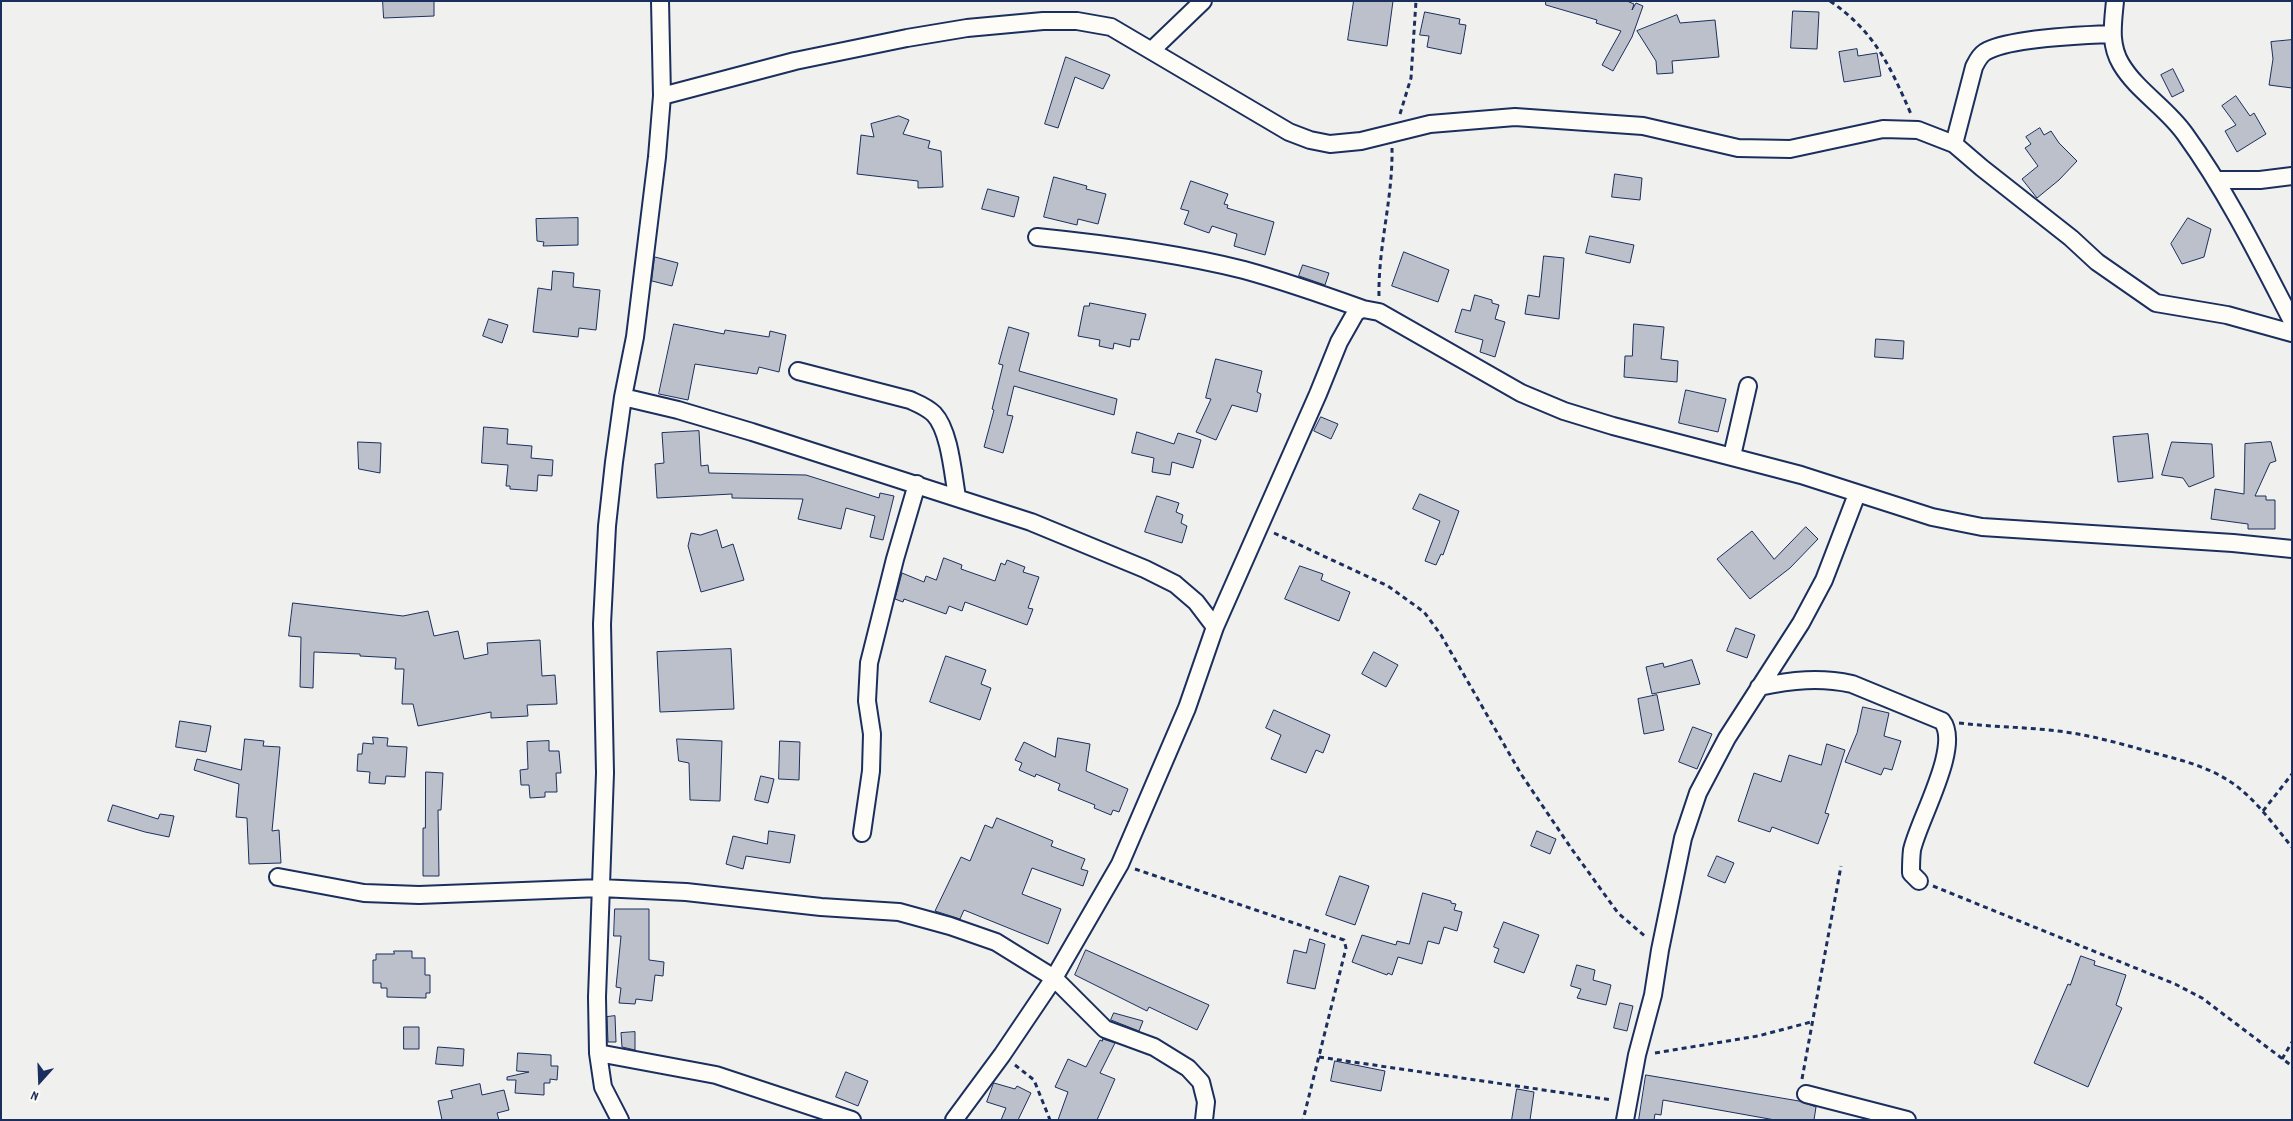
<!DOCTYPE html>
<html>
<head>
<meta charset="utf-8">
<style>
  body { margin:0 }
  #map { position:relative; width:2293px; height:1121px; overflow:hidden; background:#f0f0ee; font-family:Dekko,sans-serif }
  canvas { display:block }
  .frame { position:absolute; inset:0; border:2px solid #1b2f5e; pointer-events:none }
  .north { position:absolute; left:15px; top:1056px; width:50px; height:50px; -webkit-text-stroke:4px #fdfcf7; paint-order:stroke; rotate:200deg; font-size:14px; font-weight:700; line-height:20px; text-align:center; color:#1b2f5e }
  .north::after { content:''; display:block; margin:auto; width:18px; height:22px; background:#1b2f5e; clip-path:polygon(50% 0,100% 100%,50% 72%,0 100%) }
</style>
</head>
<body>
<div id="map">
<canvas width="2293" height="1121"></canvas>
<div class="frame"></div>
<div class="north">N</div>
</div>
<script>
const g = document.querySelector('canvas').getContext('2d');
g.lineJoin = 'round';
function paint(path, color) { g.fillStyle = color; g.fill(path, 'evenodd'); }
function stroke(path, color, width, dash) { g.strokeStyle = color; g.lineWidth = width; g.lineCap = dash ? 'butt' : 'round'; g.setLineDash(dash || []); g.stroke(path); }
const building = new Path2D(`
  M383,1H434V16L384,18Z
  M1354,1H1393L1387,46L1348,40Z
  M1546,1H1627L1634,4L1632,10L1636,3L1643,6L1632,37L1613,71L1602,65L1621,31L1596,23L1597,20L1546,5Z
  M1793,11L1819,12L1817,49L1791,48Z
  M1425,12L1460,19L1459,24L1466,25L1461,54L1427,47L1429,36L1420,35Z
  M1677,15L1680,23L1715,20L1719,57L1672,61L1673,73L1657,74L1656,61L1637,31Z
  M2292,40V88L2269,85L2273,59L2271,42Z
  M1857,49L1858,56L1877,53L1881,76L1844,82L1839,52Z
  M1066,57L1110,75L1103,89L1075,77L1058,128L1045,124Z
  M2173,69L2184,91L2172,97L2161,75Z
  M2236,96L2250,116L2254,113L2266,134L2237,152L2225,131L2236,125L2222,106Z
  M899,116L909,120L903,134L930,141L928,148L941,151L943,187L918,188V181L857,174L861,135L874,137L871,124Z
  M2040,128L2044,135L2051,131L2059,143L2077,161L2059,180L2037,198L2022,179L2038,166L2025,148L2031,144L2026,137Z
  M1615,174L1642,178L1640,200L1612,197Z
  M1054,177L1087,186L1086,189L1106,194L1098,224L1078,219L1077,225L1044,217Z
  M1191,181L1228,194L1224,204L1228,205L1227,208L1274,222L1265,255L1234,246L1237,234L1212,226L1209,233L1184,224L1189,211L1181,209Z
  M988,189L1019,197L1014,217L982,209Z
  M578,218V245L543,246L544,242L537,241L536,219Z
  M2188,218L2211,229L2204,257L2182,264L2171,244Z
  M1590,236L1634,245L1630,263L1586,253Z
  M1404,252L1449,270L1438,302L1392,286Z
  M1544,256L1564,258L1559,319L1525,314L1528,295L1539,297Z
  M655,257L678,263L672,286L652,281Z
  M1303,265L1329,273L1325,285L1299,276Z
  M553,271L574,273L573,287L600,290L596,330L579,328L578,337L533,332L538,288L551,290Z
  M1475,295L1492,300V303L1499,305L1495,319L1505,322L1495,357L1480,352L1483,340L1455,332L1462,309L1470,311Z
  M1090,303L1146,314L1139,340L1131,339L1130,347L1114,343L1113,349L1099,346L1100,340L1078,336L1084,306H1089Z
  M489,319L508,325L502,343L483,336Z
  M674,324L724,334L725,330L769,337L770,331L786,335L779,372L759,367L757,374L695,364L688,400L659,394Z
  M1634,324L1664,327L1661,359L1678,361L1677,382L1624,377L1625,356H1632Z
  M1009,327L1029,333L1019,371L1117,399L1114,415L1014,386L1007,415L1013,416L1003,453L984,447L994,410L992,409L1003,365L999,364Z
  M1876,339L1904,341L1903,359L1875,357Z
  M1216,359L1262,371L1257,392L1261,394L1257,412L1232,405L1216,440L1196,432L1211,399L1206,398Z
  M1686,390L1726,399L1718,432L1679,423Z
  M1321,417L1338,424L1331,439L1314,431Z
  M484,427L508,429L507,444L532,446L531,458L553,460L552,476L538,475L537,491L510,489V486H506L508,465L482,463Z
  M699,431L701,466L708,465L709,473L806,475L879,498L880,493L894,496L883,540L870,537L875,516L846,508L841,529L798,519L803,499L732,498V494L657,498L655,464L664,463L662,433Z
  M1137,432L1174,444L1178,433L1201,440L1193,468L1172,462L1170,475L1152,472L1154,458L1132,453Z
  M2148,434L2153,478L2118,482L2113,437Z
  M358,442L381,443L380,473L359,469Z
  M2172,442L2212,444L2214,477L2189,487L2183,478L2162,475Z
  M2271,442L2276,461L2270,463L2255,496H2266V500H2275V529H2248V524L2211,519L2215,489L2244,494L2245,444Z
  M1420,494L1459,511L1443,555L1441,554L1436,565L1425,561L1440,521L1413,509Z
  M1157,496L1179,503L1176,512L1183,515L1181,523L1187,526L1182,543L1145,532Z
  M1806,527L1818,539L1790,568L1750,599L1717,559L1752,531L1774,559Z
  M717,530L722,548L733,544L744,580L701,592L688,546L691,533L700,535Z
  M944,558L962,565L961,569L995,581L1001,563L1005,565L1007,560L1025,567L1023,572L1039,577L1028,608L1033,609L1027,625L965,602L962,611L949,606L946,614L904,599L903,602L895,599L902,573L924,582L926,576L936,580Z
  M1300,566L1323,574L1321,580L1350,592L1339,621L1285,599Z
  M293,603L403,616L428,611L434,636L458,631L464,659L488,654L487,643L540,640L542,676L555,675L557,704L527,705L528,716L491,718V712L418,726L413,704H402L404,669H395L396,658L360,656V654L314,652L313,688L300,687L301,637L289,636Z
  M1736,628L1755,635L1747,658L1727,651Z
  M731,649L734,709L660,712L657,652Z
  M1374,652L1398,665L1386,687L1362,674Z
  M946,656L986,670L981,684L991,688L980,720L930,702Z
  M1692,660L1700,684L1652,694L1646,667L1663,663L1664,667Z
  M1657,695L1664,730L1644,734L1638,699Z
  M1863,707L1889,713L1884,736L1901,741L1892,770L1884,768L1881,775L1845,762L1857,733Z
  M1274,710L1330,735L1323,753L1316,750L1306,773L1271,759L1281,735L1266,728Z
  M180,721L211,726L206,752L176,747Z
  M1693,727L1712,734L1697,769L1679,762Z
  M373,737L388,738L387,746L407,747L405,777L386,776L385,784L369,783L370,772L357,771L358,754H362L363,743L373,744Z
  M1058,738L1090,744L1086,771L1128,789L1119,812L1113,810L1111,815L1094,808L1095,805L1058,790L1060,784L1036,774L1035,777L1019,770L1022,763L1015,760L1024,742L1055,757Z
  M245,739L264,741L263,746L280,747L272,831L279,830L281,863L249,864L247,818L236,817L239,784L194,770L197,759L241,770Z
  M677,739L722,741L720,801L690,800L689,763L679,761Z
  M549,741V751H559L561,773H556L557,792H545V797L530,798L529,785H521L520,770L528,769L527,742Z
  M780,741L800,742L799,780L779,779Z
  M1827,744L1845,750L1825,813L1829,814L1818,844L1772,827L1770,832L1738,821L1754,773L1781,782L1789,755L1821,765Z
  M426,772L443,773L441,810H438L439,876H423V828H425Z
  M761,776L774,779L768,803L755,800Z
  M113,805L158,819L160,814L174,816L169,837L145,832L108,821Z
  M997,818L1053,841L1051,846L1085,859L1081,869L1088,871L1083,886L1032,868L1022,894L1061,909L1048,944L964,910L960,919L935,911L961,857L970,861L985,825L992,828Z
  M769,831L795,835L790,863L746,856L743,869L726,864L733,836L767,844Z
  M1537,831L1556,839L1550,854L1531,846Z
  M1717,856L1734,863L1725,883L1708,876Z
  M1340,876L1369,886L1355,925L1326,915Z
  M1423,893L1451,901V903L1456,904L1454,910L1462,912L1457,931L1444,927L1439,944L1428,941L1422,964L1398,957L1392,975L1388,973L1387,975L1352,962L1362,935L1396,945L1397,941L1409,944Z
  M615,909H649V960L664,962L663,976L655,975L652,1001L636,999L635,1004L619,1003L621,988L616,987L621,936H614Z
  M1504,922L1539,935L1524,973L1494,962L1499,949L1494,947Z
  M1310,939L1325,944L1315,989L1287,983L1294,950L1306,953Z
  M1086,950L1209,1005L1197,1030L1149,1007L1147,1011L1075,975Z
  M394,951H412V958H425V975H430V993H426V998L387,997V988H381V983H373V960H376V954H394Z
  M2081,956L2095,961L2094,965L2126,975L2116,1005L2122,1008L2088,1087L2034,1063L2068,984L2070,985Z
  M1577,965L1595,970L1593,980L1611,985L1606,1005L1577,998L1581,989L1571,986Z
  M1620,1003L1633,1006L1627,1031L1614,1028Z
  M1114,1013L1143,1021L1139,1031L1111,1020Z
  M615,1016L616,1042H608L607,1017Z
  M404,1027H419V1049H404Z
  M635,1032V1050L622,1047L621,1033Z
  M1103,1039L1115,1043L1100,1073L1115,1079L1097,1120H1058L1068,1092L1055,1087L1068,1059L1086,1067L1100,1040L1102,1041Z
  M438,1047L464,1049L463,1066L436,1064Z
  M518,1053L551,1055V1066H558L557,1080L550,1079V1083H544V1095L515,1093L516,1080H507V1077L529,1072L517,1071Z
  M1335,1061L1385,1071L1381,1091L1331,1081Z
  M846,1072L868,1081L858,1106L836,1097Z
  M1646,1075L1799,1101L1816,1107L1814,1120H1775L1663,1100L1661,1115L1655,1114L1654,1120H1639Z
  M994,1083L1015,1089L1017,1086L1031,1093L1018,1120H1001L1006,1108L987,1102Z
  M480,1084L482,1095L504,1090L509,1110L497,1113L499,1120H442L438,1101L453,1098L451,1091Z
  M1517,1089L1534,1092L1530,1120H1512Z`);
const path = new Path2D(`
  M1830,1C1875,32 1890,66 1911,114
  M1400,114L1411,78L1416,1
  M1379,296C1378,246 1393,199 1392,148
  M1274,533L1388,586L1424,612L1441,635L1521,774L1571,848L1618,913L1647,938
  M1959,723C1992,727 2025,727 2058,731C2091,735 2122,744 2154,753C2178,759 2205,766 2226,779C2253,795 2272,823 2292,847
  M2263,811L2292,774
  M1135,869L1344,940L1346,948L1303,1120
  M1933,886L2175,984L2202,998L2292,1066
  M1655,1053L1758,1036L1811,1022
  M1319,1057L1612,1100
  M2282,1059L2292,1042
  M1015,1065L1034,1080L1050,1120
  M1802,1079L1841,866`);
const minor = new Path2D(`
  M2115,1C2113,23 2109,44 2121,64C2137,91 2167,108 2185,134C2227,192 2259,257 2292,321
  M1152,50L1203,1
  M662,96L795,61L907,38L967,28L1043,21H1077L1111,27L1289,132L1310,140L1330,144L1361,141L1430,124L1515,117L1643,126L1738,148L1790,149L1883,129L1918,130L1954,144L1982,168L2071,238L2097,262L2156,303L2227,315L2292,333
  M1954,144L1974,67C1977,61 1979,56 1985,52C2008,38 2084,35 2112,34
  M2217,180H2260L2292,176
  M1037,237C1106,244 1177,253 1244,270C1284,281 1324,295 1363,309
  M798,371L910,400C919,404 927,407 934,414C950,431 953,475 957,497
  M623,397L678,410L752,432L1031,522L1145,569L1175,584L1196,602L1215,627
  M1732,456L1748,386
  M1759,687C1792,680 1820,677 1852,684L1942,721C1962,746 1918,821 1912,850C1911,858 1911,865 1911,873L1919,881
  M862,833L871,771L872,734L867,701L869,663L895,559L917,484
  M278,877L364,893L419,895L600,888L686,892L821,907L899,912L950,926L996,942L1054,978L1105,1029L1154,1047L1188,1068L1201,1082L1206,1102L1204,1120
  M598,1053L716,1075L852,1120
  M1806,1094L1907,1120
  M620,1120L603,1087L598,1053L597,997L605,773L602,624L607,526L614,462L623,397L635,337L657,157L662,96L660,1
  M954,1120L1002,1055L1054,978L1120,864L1187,708L1215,627L1318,394L1339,342L1356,312L1363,309L1379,312L1521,393L1564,411L1613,426L1801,475L1932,517L1982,527L2233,543L2292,549
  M1625,1120L1637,1055L1653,995L1660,950L1683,838L1698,793L1727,738L1801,623L1824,580L1857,494`);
paint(building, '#bbc0ca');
stroke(building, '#1b2f5e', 1);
stroke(minor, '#1b2f5e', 20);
stroke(path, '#1b2f5e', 3, [5, 4]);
stroke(minor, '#fdfcf7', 16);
</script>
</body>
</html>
